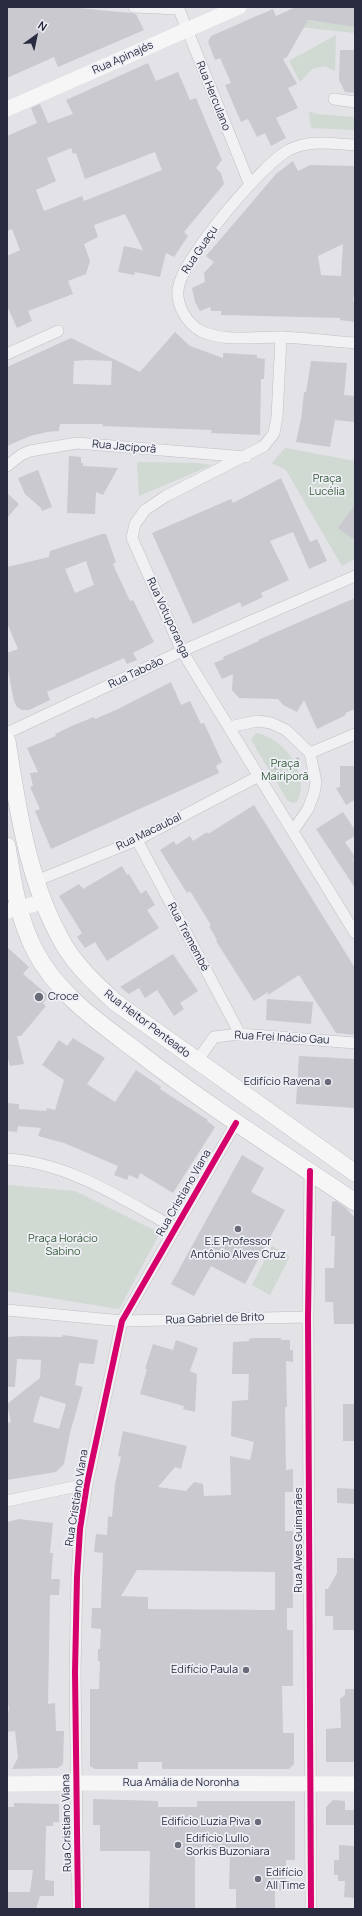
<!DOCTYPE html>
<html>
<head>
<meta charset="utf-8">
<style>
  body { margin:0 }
  #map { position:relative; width:362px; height:1916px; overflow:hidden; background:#e2e2e7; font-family:Manrope,sans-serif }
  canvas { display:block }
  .frame { position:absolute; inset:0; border:8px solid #292b40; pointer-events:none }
  .north { position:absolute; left:16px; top:16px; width:40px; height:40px; -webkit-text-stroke:3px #eff0f6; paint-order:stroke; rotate:33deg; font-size:11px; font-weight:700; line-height:16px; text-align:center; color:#292b40 }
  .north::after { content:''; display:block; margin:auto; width:14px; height:18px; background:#292b40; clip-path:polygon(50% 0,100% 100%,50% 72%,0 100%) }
</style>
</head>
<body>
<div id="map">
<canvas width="362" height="1916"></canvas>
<div class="frame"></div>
<div class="north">N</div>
</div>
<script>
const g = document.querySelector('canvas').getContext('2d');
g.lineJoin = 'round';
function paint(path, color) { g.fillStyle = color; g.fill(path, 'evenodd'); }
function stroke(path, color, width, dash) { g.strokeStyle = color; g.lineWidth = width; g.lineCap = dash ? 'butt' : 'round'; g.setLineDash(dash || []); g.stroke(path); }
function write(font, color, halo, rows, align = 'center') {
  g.font = font + ' Manrope,sans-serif'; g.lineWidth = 3.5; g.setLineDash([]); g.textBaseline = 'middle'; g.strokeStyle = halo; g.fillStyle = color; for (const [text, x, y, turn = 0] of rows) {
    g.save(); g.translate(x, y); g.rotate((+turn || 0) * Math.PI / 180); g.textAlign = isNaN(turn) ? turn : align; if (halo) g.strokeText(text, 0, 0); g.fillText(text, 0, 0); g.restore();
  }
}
const green = new Path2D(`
  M258,15L355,26V33L245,21Z
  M336,35L335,71L325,66L312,69L300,82L289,61Z
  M309,111L316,114L355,117V130L311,128Z
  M285,448L355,461V559L342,566L286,470L272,463Z
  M137,462L197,463L212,465L139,496Z
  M256,733C284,738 312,775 297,802L293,803L288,801L251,740Z
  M7,1185L75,1191L160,1233L119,1309L7,1291Z
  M272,1246L290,1256L270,1295L252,1285Z`);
const building = new Path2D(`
  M7,7H67L131,13L136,14L144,30L58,67L54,57L7,78Z
  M296,7H355V27L308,20L287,57L283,59L297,84L288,88L298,108L276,118L286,138L271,146L265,133L257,137L248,119L241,122L225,85L231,83L220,58L215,60L208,42L211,36L273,9L276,16Z
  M340,50H355V93L345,92L339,80Z
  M148,63L156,81L178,72L190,100L196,98L222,160L216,168L221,173L224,184L184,232L188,236L174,257L166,253L160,277L135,272L134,275L118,272L124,246L143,250L125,214L94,225L98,237L84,244L90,261L86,274L68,281L73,294L28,311L32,321L17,328L7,306V256L20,250L12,229L7,231V136L37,123L31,108L40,104L48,123L73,114L66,100ZM71,148L73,154L76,153L85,179L155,152L162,170L84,201L82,196L44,211L36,190L56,181L47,158Z
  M293,161L298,171L310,165L355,166V285L353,301H355V322L340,320V318L221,315V311H211L210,307L200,311L195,302L192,288L205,282L204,273L214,262L206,256L276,174ZM343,244L341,276L321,275L318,256Z
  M175,332L190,346L223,358V353L257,355V358L265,359L264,379H261L260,435L211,433L212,430L102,426L103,424H60L59,431L47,432L30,436L7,446V367L71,338L140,372ZM88,360L112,361L111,385L73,384L74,361Z
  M311,361L347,363L344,395L355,396V422L335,420L330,447L296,442L301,419L304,392H306Z
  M69,456L81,457V463H83V466L118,468L103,495L96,492L95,514L67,513Z
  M38,470L52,507L42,511L41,508L25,494L18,478Z
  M281,478L310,542L317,539L327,561L309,569L293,532L270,541L289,580L261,593L263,597L242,607L240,602L193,624L152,533L231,499L233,503Z
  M7,493L19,504L7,518Z
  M355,505V540L338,528Z
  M102,534H106L116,562L113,564L115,569L130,601L133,600L154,642L133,653L137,660L127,664L124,658L47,692L50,700L29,710H22L17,707L14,701L7,666V653L18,649L7,623V567L49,557L50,551ZM86,561L94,585L75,593L65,569Z
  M355,598V709L345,713L346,715L317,729L304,700L297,712L283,705L278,699L239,698L232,690L233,674L222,679L214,663L224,659L223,657L259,641L258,640Z
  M171,682L181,705L190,701L201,724L204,723L222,762L216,766L219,773L51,849L35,811L40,809L30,787L33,786L30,773L38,772L27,748L56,736L55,734L74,725L94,717L95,719L116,710Z
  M340,766H355V800L346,805L336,788L340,787Z
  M254,805L355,968V1035L336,1033L299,975L268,995V992L254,1001L216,941L217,940L209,926L211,925L190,891L187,893L160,850L174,841L176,845L190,836L193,841L207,832L208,834Z
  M343,812L355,830V836L345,842L355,857L353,859L355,863V888L316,829Z
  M122,866L127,875L129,874L141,894L146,890L155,905L147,910L159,928L107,961L95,942L85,948L77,937L82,933L59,896L79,884L83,889Z
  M7,947L29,967L23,974L49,996L43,1003L46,1006L21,1036H17L24,1064L10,1066L7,1056Z
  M173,954L198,991L180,1003L184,1009L174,1016L157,990L145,998L139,988L129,994L120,987Z
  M267,999L313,1002L311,1024L266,1020Z
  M73,1038L105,1058L87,1084L115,1102L136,1070L161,1087L160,1089L208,1120L207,1121L215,1127L173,1193L140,1173L138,1179L129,1175L127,1180L114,1175L118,1166L64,1143L38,1136L41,1128L18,1126L17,1132L7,1131V1103L19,1104V1109L46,1111L47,1108L55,1110L64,1080L42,1065L59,1040L67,1046Z
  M299,1056L355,1059V1108L296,1104Z
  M242,1155L264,1168L251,1192L285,1210L245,1284L211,1266L194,1296L171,1284Z
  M336,1201L346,1208L355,1218V1324H334L333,1302H325V1268H334L335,1236H331L332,1202Z
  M63,1335L98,1340L94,1364L79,1363L75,1385L83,1387L70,1433L64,1464L56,1472L7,1480V1423L11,1422L7,1404L40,1378L41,1360L17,1359L15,1387H7V1337L22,1336L62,1337ZM40,1396L66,1404L59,1429L33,1422Z
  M253,1338H281V1340H290V1350H293V1362L286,1361L287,1407H285L286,1470L293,1469V1492H285V1531H293V1608H287V1630H293V1686H282L283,1733H294V1764L289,1769H162V1762H138V1769H95L90,1766V1689H99L100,1661H98V1649H100L101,1629L91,1628L92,1608H101L103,1553L94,1552L96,1534L107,1535L108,1516L112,1517L115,1484L121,1457L118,1456L123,1431L187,1446L181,1469L175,1467L158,1487L186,1491L194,1482L203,1484L204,1496L231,1495L230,1456L250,1460L254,1442L231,1436L232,1401L248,1400L249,1374H232L233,1342L249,1341V1339ZM137,1570L275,1572V1610L148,1609V1597L121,1596Z
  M176,1340L198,1348L190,1371L197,1374L195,1412L183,1409L184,1406L140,1394L147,1369H145L153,1344L173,1350Z
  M343,1404H355V1441H343Z
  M337,1488L355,1489V1504L337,1503Z
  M19,1519L53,1523L50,1553H53L51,1579H60L59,1595H50L48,1704L55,1703L56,1731H64L63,1764L58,1768L12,1769L18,1758L15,1731L7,1732V1711H9L7,1695V1522Z
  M337,1558H355V1630H333V1616H325V1589H328L337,1573Z
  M345,1689H355V1762H326V1729L341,1728L340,1699L345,1695Z
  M93,1799L158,1801V1807H197V1801H295V1860H286V1890H275V1909H236V1889H229L230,1854H195V1909H149L150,1851H100V1825H93Z
  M333,1800L345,1801V1810H355V1825H326V1807Z
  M14,1803L59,1804V1822H53V1826H46L45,1880L54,1881V1896H40L36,1909H7V1892H30L33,1870H7V1807H14Z
  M339,1845L355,1846V1898L344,1897L345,1881H338V1875H334V1860H339Z`);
const path = new Path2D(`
  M269,772L299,758`);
const street = new Path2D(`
  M134,7L178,9
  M178,7L250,185
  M334,99L355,102
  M355,145C334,144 308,139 289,150C262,164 186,255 179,285C174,302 186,323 201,331C223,342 255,337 279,337C304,338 330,341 355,343
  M281,337L277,417L274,433L264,446L166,496L145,510L135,524L132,538L182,651L355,933
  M7,354L58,331
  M7,466L21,455L30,451L77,443L246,457
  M229,727L257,721L271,723L286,730L310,753L316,782L314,793L308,809L293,831
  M7,733L182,651L355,576
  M310,753L355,734
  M137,840L240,1034
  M36,881L137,840L259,776
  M197,1061L214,1037L240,1034L355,1043
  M7,1159C70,1163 122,1199 175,1228
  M310,1171L308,1317L311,1909
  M7,1310L122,1321L308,1317
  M7,1501L87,1484
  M78,1909L75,1672L77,1577L80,1529L87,1484L122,1321L236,1123`);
const secondary = new Path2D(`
  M7,109L239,7
  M7,911L43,902
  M7,1784L76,1783L355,1784`);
const primary = new Path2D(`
  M7,741C18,811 28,883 64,945C77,967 97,985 115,1002L355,1173
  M7,846C13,882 18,918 35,951C58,995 100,1023 138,1052C208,1106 282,1153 355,1202`);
const cycleway = new Path2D(`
  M310,1171L308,1317L311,1909
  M78,1909L75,1672L77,1577L80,1529L87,1484L122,1321L236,1123`);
const markers = [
  [39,997,5,"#6a6b7a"],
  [328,1082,4,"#6a6b7a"],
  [238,1229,4,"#6a6b7a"],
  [246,1670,4,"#6a6b7a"],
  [258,1822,4,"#6a6b7a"],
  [178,1845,4,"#6a6b7a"],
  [258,1879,4,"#6a6b7a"]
];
const streetNames = [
  ["Rua Apinajés",123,58,-24],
  ["Rua Herculano",213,96,68],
  ["Rua Guaçu",200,250,-56],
  ["Rua Jaciporã",124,447,5],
  ["Rua Votuporanga",168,618,65],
  ["Rua Taboão",136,673,-25],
  ["Rua Macaubal",149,832,-26],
  ["Rua Tremembé",188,937,62],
  ["Rua Heitor Penteado",147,1024,37],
  ["Rua Frei Inácio Gau",282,1038,3],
  ["Rua Cristiano Viana",184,1193,-60],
  ["Rua Gabriel de Brito",215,1319,-2],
  ["Rua Cristiano Viana",77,1498,-81],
  ["Rua Alves Guimarães",299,1540,-90],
  ["Rua Amália de Noronha",181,1783],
  ["Rua Cristiano Viana",67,1823,-91]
];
const parkNames = [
  ["Praça",327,479],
  ["Lucélia",327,492],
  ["Praça",285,764],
  ["Mairiporã",285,777],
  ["Praça Horácio",63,1239],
  ["Sabino",63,1252]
];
const poiNames = [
  ["Croce",48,997],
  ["Edifício Ravena",320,1082,"right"],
  ["E.E Professor",238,1242,"center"],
  ["Antônio Alves Cruz",238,1255,"center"],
  ["Edifício Paula",238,1670,"right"],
  ["Edifício Luzia Piva",250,1822,"right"],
  ["Edifício Lullo",186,1839],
  ["Sorkis Buzoniara",186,1852],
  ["Edifício",266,1873],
  ["All Time",266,1886]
];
paint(green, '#d0d9d2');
paint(building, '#c9c9cf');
stroke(street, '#bfbfc4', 12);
stroke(primary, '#bebfc4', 18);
stroke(path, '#c1c1c7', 2.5, [3, 3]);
stroke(street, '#f1f1f4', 11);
stroke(secondary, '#f6f6f6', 15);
stroke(primary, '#f6f6f6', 17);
stroke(cycleway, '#d6006c', 6);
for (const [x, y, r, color] of markers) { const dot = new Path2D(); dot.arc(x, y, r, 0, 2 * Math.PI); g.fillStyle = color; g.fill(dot); stroke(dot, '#eff0f6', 1.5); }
write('11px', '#292b40', '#eff0f6', streetNames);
write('11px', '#365b39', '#eff0f6', parkNames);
write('11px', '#292b40', '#eff0f6', poiNames, 'left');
</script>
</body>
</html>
